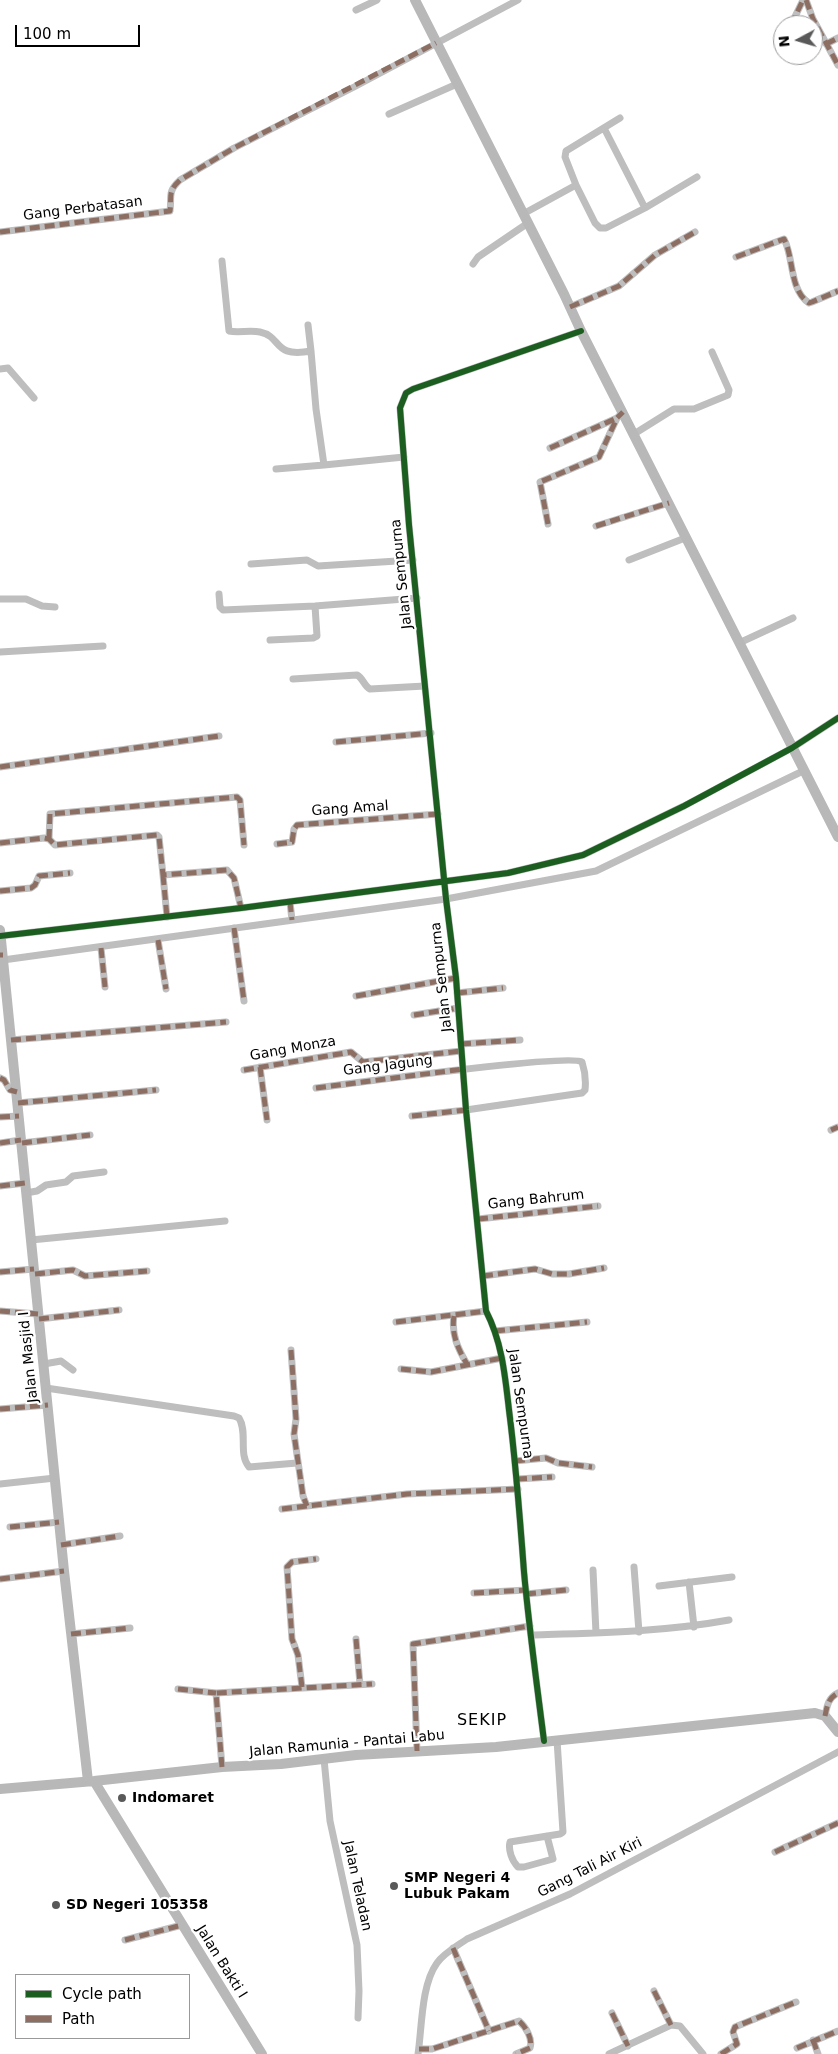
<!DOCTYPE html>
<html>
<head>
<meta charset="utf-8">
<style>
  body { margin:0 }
  #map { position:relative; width:838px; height:2054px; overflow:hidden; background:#fff; font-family:"DejaVu Sans",sans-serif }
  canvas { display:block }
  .legend { position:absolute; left:15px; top:1974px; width:175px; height:65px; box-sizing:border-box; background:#fff; border:1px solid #999; margin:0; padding:6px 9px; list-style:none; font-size:15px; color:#000 }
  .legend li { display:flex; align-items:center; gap:10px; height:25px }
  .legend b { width:25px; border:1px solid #999 }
  .north { position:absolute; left:773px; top:15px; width:50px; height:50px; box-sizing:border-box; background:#fff; border:1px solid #999; border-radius:50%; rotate:264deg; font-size:14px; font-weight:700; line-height:20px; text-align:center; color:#000 }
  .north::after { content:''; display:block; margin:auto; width:18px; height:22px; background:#595959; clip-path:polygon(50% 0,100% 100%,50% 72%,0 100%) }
  .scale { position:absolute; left:15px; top:25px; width:125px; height:22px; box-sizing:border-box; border:2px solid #000; border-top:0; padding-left:6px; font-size:15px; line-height:18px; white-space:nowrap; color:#000; -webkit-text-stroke:4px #fff; paint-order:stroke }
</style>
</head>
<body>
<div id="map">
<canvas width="838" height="2054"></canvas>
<ul class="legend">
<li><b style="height:6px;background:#1b5e20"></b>Cycle path</li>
<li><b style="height:6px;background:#8d6e63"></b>Path</li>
</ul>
<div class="north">N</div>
<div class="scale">100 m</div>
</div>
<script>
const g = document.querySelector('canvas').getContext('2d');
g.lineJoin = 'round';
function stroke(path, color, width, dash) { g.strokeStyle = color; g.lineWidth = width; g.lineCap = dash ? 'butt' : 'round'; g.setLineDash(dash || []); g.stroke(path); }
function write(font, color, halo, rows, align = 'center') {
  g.font = font + ' "DejaVu Sans",sans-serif'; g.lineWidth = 4.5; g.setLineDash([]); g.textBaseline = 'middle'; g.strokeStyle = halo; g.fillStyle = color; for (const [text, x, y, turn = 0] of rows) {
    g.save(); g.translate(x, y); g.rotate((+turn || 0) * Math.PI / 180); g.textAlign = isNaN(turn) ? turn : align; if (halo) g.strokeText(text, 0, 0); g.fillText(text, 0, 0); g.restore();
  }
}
const minor = new Path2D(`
  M806,0L813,19L838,65
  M356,10L377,0
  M791,25L803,0
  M826,44L838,38
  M389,114L457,84
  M604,128L645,208
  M576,185L565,157L566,151L620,118
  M523,214L576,185L595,223L600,228H606L645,208L697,177
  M0,232L170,211C172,196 167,192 180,180L234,148L354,87L518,0
  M736,257L784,239C794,257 789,290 809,303L812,302L838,291
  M222,261L229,331C238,333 250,330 260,332C283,337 272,358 311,351L316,409L324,465L404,457
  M473,264L478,257L528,223
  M570,307L619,286L655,255L695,232
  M308,325L311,351
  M0,369L8,368L34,398
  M634,434L674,409H694L728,395L729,390L712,352
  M550,448L617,418
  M276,469L324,465
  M548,524L540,482L599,457L617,418L623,412
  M596,526L669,503
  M629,560L685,538
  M251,564L307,560L318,566L413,560
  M219,594L220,607L223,610L315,606L417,598
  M0,599H26L42,606L55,607
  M270,640L313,638L317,636L315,606
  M739,643L793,618
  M0,652L103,646
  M293,679L357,675C363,678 364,686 370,689L425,686
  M336,742L431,733
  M0,767L219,736
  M49,839L50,814L237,797L240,800L244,845
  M0,843L44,838L49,839L55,845L157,835L159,837L163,875L227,870L234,878L241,908
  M277,844L292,842L294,829L297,825L438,814
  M163,875L167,917
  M0,891L31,888L35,885L39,876L70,873
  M290,902L292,920
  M234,928L244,1001
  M0,936L241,908L508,873L583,855L684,806L792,748L838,718
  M158,940L166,989
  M101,948L105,987
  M3,960L446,899L596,871L803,771
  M457,993L503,988
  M356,996L456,978
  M414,1015L458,1008
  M11,1040L226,1022
  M461,1044L520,1040
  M260,1067L267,1120
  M244,1070L351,1052L363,1062L461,1051
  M0,1078L4,1080L10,1090L17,1092
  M316,1088C347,1084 570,1053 582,1062C585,1071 586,1081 585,1090L582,1093L466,1110L412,1116
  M18,1103L156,1090
  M0,1117L19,1116
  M831,1130L838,1127
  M0,1143L21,1140
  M22,1143L90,1135
  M0,1186L25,1183
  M26,1193L37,1191L46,1185L66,1182L73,1176L104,1172
  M478,1219L598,1206
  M31,1240L225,1221
  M0,1272L34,1269
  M35,1274L73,1270L85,1276L147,1271
  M483,1276L535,1269L552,1274H569L604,1268
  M0,1311L38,1314
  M454,1316C451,1334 458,1349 467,1364
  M39,1319L119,1310
  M396,1322L486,1311
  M495,1331L587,1322
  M291,1350L296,1419L294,1434L303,1496L307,1506
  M44,1364L61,1361L73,1370
  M401,1369L431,1372L502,1358
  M46,1388L234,1416L239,1418C248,1432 238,1454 249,1467L297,1463
  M0,1409L48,1405
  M515,1461L546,1458L558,1463L592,1467
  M517,1479L552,1477
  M0,1484L55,1478
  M282,1509L407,1494L518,1489
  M10,1527L59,1522
  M61,1545L120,1536
  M634,1567L639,1632
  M593,1570L596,1633
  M0,1579L64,1571
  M689,1582L694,1627
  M659,1586L732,1577
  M474,1593L526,1590
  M526,1594L566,1590
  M71,1634L130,1628
  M531,1635C597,1633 663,1632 729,1620
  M356,1639L360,1684
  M302,1687L298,1655L292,1639L287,1567L292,1562L316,1559
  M178,1689L216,1693
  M825,1716C827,1706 828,1698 838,1693
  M544,1741C537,1685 529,1628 524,1572C520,1518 516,1464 509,1410C505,1375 502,1342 486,1311L466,1110L456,978L446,899L409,525L400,408L406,393L413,389L581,331
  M417,1751L413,1644L530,1626
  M324,1759L330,1821L357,1945L359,1991L358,2018
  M222,1767L216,1693L372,1684
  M547,1836L553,1859L524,1867H518C512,1861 508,1850 510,1842L560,1834L563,1832L557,1740
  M775,1852L838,1823
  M125,1940L182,1925
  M453,1948L489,2031
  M654,1991L671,2025
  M612,2013L628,2046
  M813,2040L818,2054
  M797,2048L838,2031
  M419,2049H432L519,2021C526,2027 533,2039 530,2048L516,2054
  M418,2054C422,2028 421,1985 437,1963C444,1953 457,1946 467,1939L570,1894L838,1752
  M609,2054L671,2025L680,2026L703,2054
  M721,2054L737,2044L733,2032L735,2027L796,2002`);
const secondary = new Path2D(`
  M415,0L564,294L581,331L838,837
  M0,930L64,1571L88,1781
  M94,1781L262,2054
  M0,1789L94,1781L222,1767L281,1764L356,1755L496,1747L815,1713L825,1716L838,1732`);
const quiet = new Path2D(`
  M806,0L813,19L838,65
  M791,25L803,0
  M826,44L838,38
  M0,232L170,211C172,196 167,192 180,180L234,148L436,43
  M736,257L784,239C794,257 789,290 809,303L812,302L838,291
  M570,307L619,286L655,255L695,232
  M550,448L617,418
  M548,524L540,482L599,457L617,418L623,412
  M596,526L669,503
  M336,742L431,733
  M0,767L219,736
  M49,839L50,814L237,797L240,800L244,845
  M0,843L44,838L49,839L55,845L157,835L159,837L163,875L227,870L234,878L241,908
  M277,844L292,842L294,829L297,825L438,814
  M163,875L167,917
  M0,891L31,888L35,885L39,876L70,873
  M290,902L292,920
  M234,928L244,1001
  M158,940L166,989
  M101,948L105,987
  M0,955H3
  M457,993L503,988
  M356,996L456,978
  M414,1015L458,1008
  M11,1040L226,1022
  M461,1044L520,1040
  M260,1067L267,1120
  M244,1070L351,1052L363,1062L461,1051
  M0,1078L4,1080L10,1090L17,1092
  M316,1088L464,1069
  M18,1103L156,1090
  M412,1116L466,1110
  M0,1117L19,1116
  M831,1130L838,1127
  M0,1143L21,1140
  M22,1143L90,1135
  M0,1186L25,1183
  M478,1219L598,1206
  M0,1272L34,1269
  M35,1274L73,1270L85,1276L147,1271
  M483,1276L535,1269L552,1274H569L604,1268
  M0,1311L38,1314
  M454,1316C451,1334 458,1349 467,1364
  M39,1319L119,1310
  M396,1322L486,1311
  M495,1331L587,1322
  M291,1350L296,1419L294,1434L303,1496L307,1506
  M401,1369L431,1372L502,1358
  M0,1409L48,1405
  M515,1461L546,1458L558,1463L592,1467
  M517,1479L552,1477
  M282,1509L407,1494L518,1489
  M10,1527L59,1522
  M61,1545L120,1536
  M0,1579L64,1571
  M474,1593L526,1590
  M526,1594L566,1590
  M71,1634L130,1628
  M356,1639L360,1684
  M302,1687L298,1655L292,1639L287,1567L292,1562L316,1559
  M178,1689L216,1693
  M825,1716C827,1706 828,1698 838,1693
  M417,1751L413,1644L530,1626
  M222,1767L216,1693L372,1684
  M775,1852L838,1823
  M125,1940L182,1925
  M453,1948L489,2031
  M654,1991L671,2025
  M612,2013L628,2046
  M813,2040L818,2054
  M797,2048L838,2031
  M419,2049H432L519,2021C526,2027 533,2039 530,2048L516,2054
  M721,2054L737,2044L733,2032L735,2027L796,2002`);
const cycleway = new Path2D(`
  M0,936L241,908L508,873L583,855L684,806L792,748L838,718
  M544,1741C537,1685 529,1628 524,1572C520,1518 516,1464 509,1410C505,1375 502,1342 486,1311L466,1110L456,978L446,899L409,525L400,408L406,393L413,389L581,331`);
const markers = [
  [122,1798,5,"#595959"],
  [394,1886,5,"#595959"],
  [56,1905,5,"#595959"]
];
const streetNames = [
  ["Gang Perbatasan",83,209,-7],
  ["Jalan Sempurna",402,574,-96],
  ["Gang Amal",350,809,-4],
  ["Jalan Sempurna",442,977,-96],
  ["Gang Monza",293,1049,-10],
  ["Gang Jagung",388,1066,-7],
  ["Gang Bahrum",536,1200,-6],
  ["Jalan Masjid I",29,1357,-96],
  ["Jalan Sempurna",520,1404,82],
  ["Jalan Ramunia - Pantai Labu",347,1744,-5],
  ["Gang Tali Air Kiri",590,1868,-27],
  ["Jalan Teladan",357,1886,78],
  ["Jalan Bakti I",221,1962,58]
];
const poiNames = [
  ["Indomaret",132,1798],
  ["SMP Negeri 4",404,1878],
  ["Lubuk Pakam",404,1894],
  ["SD Negeri 105358",66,1905]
];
const quarterNames = [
  ["SEKIP",482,1721]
];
stroke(minor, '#bebebe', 7);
stroke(secondary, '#b8b8b8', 10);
stroke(quiet, '#8d6e63', 5, [10, 5]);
stroke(cycleway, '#1b5e20', 6);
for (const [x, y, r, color] of markers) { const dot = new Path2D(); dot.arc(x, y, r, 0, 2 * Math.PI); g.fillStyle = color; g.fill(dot); stroke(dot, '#fff', 2); }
write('14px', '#000', '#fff', streetNames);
write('bold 14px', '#000', '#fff', poiNames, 'left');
g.letterSpacing = '1px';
write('16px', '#000', '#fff', quarterNames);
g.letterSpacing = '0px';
</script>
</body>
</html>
